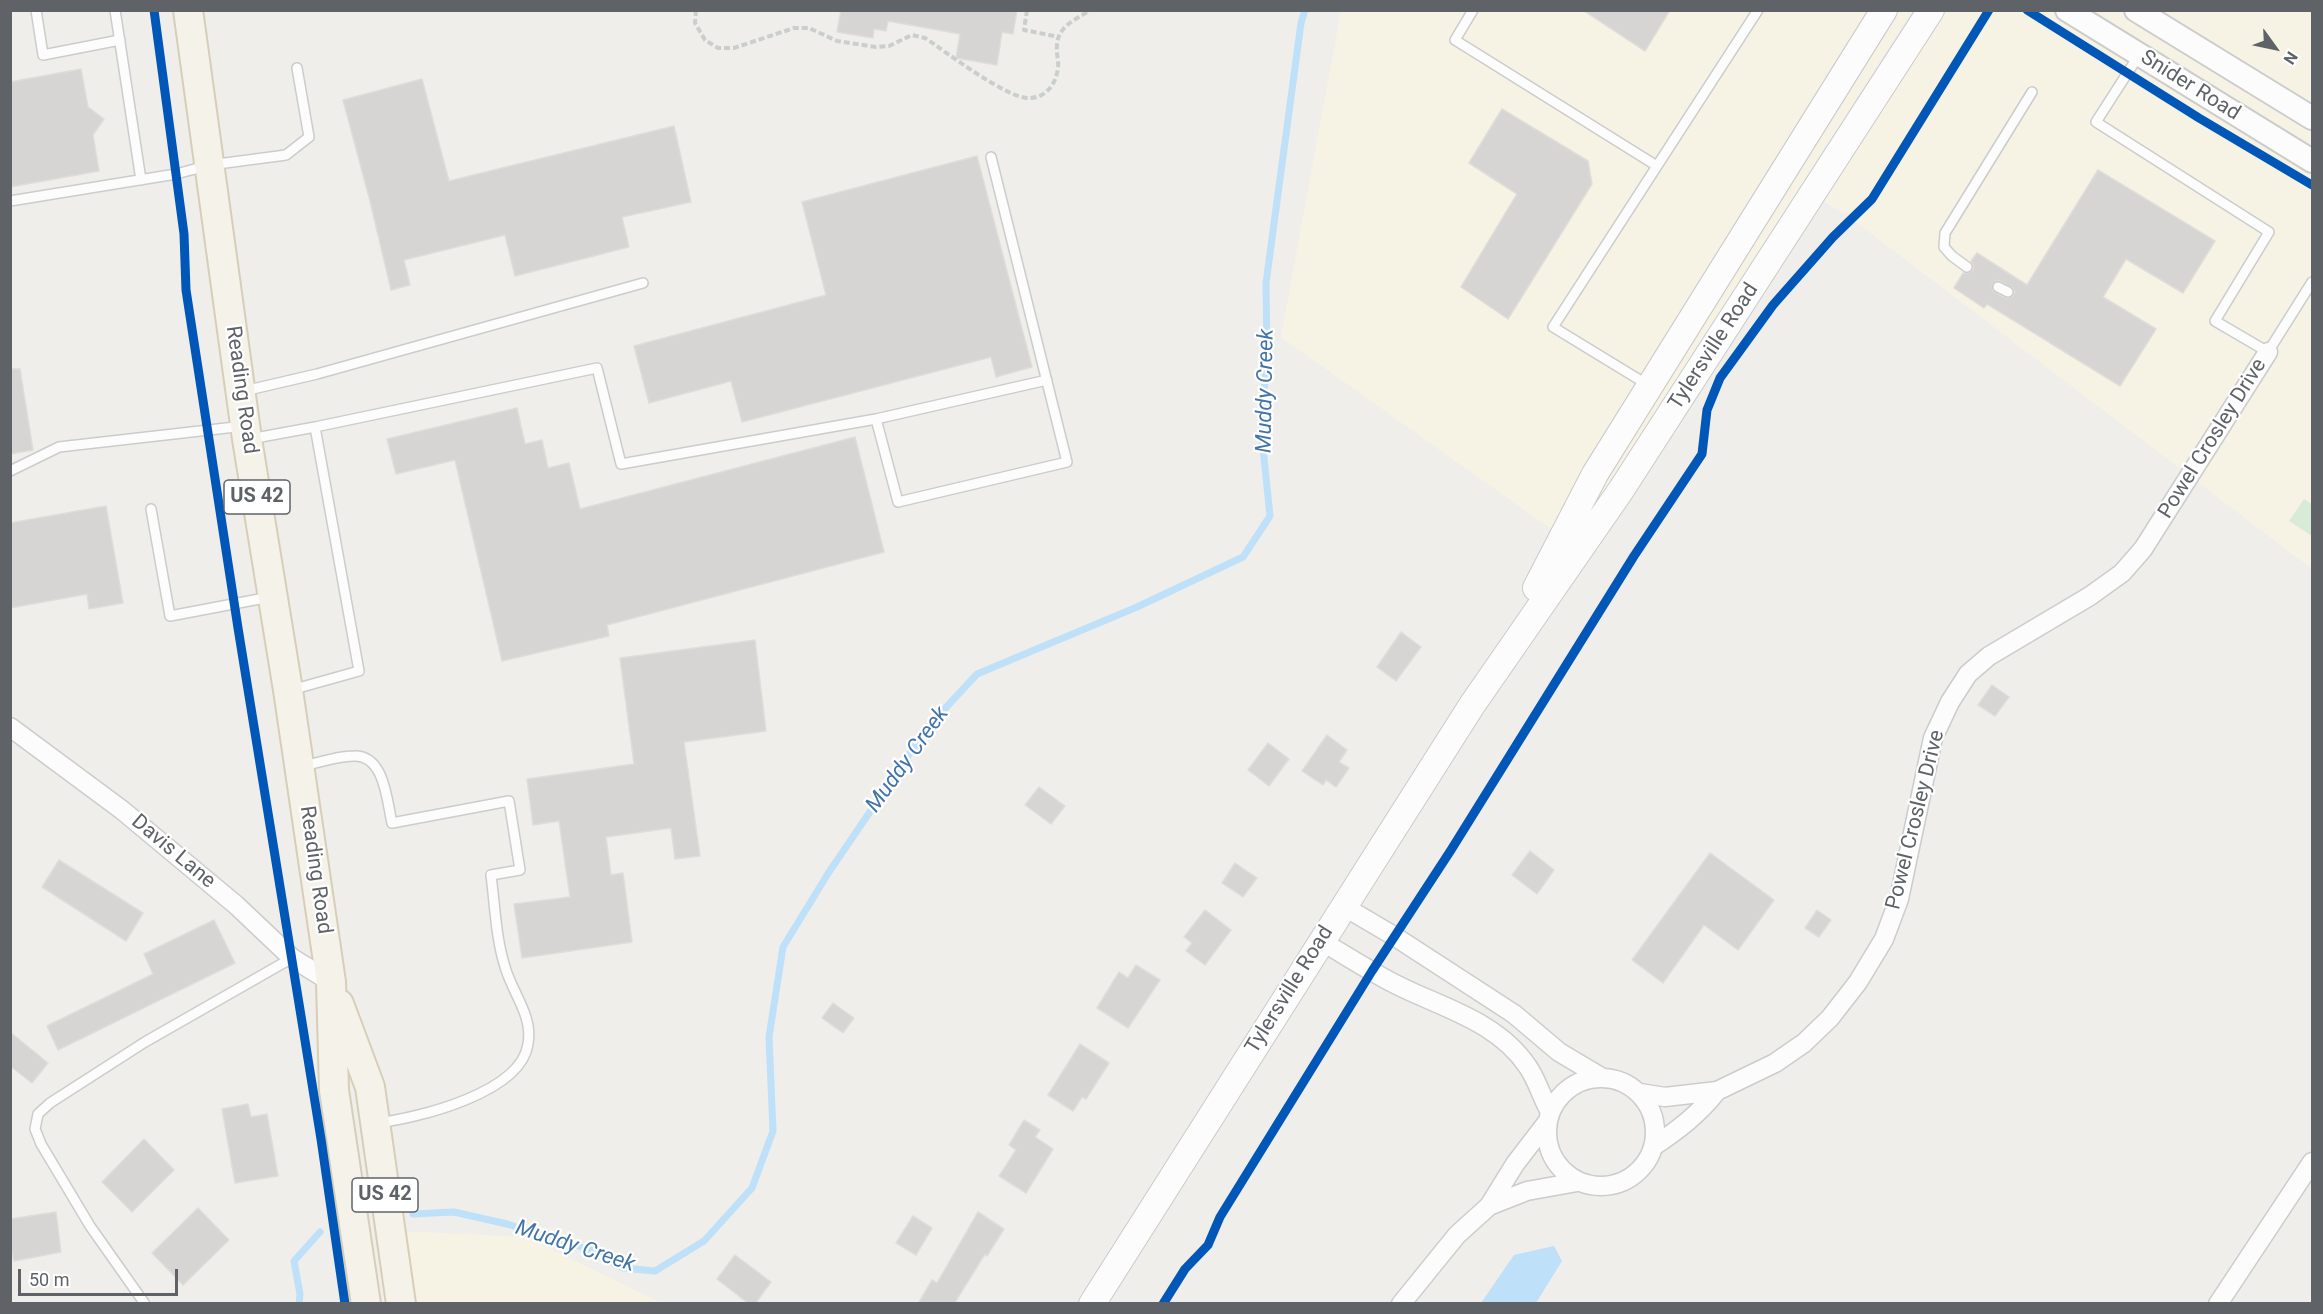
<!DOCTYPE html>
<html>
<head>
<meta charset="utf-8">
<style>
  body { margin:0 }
  #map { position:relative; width:2323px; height:1314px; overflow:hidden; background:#efeeea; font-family:Roboto,sans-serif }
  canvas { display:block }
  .frame { position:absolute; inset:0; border:12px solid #5f6368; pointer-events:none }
  .north { position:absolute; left:2245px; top:18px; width:60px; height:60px; -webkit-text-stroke:4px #fff; paint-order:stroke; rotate:123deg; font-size:16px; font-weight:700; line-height:24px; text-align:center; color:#5f6368 }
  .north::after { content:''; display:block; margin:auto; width:21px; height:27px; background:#5f6368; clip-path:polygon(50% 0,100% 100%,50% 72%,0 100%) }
  .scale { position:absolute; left:18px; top:1269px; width:160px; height:27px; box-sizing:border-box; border:3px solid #5f6368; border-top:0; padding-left:8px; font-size:18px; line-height:21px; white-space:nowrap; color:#5f6368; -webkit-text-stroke:4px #fff; paint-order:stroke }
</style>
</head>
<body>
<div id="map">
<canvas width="2323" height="1314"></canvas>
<div class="frame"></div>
<div class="north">N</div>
<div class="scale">50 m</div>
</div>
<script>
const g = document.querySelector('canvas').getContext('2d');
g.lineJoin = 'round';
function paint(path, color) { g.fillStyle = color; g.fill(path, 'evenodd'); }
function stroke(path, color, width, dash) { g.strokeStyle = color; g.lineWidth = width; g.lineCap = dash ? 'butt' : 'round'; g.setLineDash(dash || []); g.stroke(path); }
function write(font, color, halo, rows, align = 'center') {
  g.font = font + ' Roboto,sans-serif'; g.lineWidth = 4.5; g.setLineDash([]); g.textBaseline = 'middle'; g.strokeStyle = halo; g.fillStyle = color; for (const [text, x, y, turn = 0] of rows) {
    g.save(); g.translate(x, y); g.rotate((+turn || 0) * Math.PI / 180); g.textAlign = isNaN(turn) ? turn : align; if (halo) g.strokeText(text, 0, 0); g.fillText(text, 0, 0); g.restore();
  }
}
const commercial = new Path2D(`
  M1341,11H1912L1572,544L1281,337Z
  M1929,11H2312V569L1852,219L1813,194Z
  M376,1230L527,1237L661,1303H384Z`);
const green = new Path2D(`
  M2304,499L2312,504V536L2289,521Z`);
const water = new Path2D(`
  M1554,1246L1562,1261L1536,1303H1481L1514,1255Z`);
const stream = new Path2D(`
  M413,1214L454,1212L507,1224L591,1250L623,1268L655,1271L704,1241L752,1188L773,1131L769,1037L783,947L829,872L927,728L977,674L1137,607L1243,557L1270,516L1261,429L1267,354L1266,283L1301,23L1305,10
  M299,1304L300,1294L294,1261L320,1232`);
const building = new Path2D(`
  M841,10H1017L1013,34L1002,32L997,65L956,58L960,34L888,21L886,31L874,29L873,38L837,32Z
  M1583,10H1670L1645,51Z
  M81,69L88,107L104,119L93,135L99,171L10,187V82Z
  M422,79L449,181L674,126L691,202L622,217L629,247L515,276L505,235L404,260L410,285L391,290L370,201L343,100Z
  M1502,109L1588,161L1592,184L1508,319L1461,287L1517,194L1469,163Z
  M977,156L1032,367L996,377L991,357L742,422L731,381L649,403L634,346L826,295L802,202Z
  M2098,170L2215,241L2183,293L2126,259L2103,297L2156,329L2120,386L1987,304L1984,308L1954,288L1963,273H1969L1973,270V265L1971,261L1977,253L2027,285ZM1997,280L2013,288L2015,292L2012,297L2006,298L1993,291L1992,285Z
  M10,369H20L33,450L10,454Z
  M517,408L525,444L542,440L548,468L569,463L580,509L855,437L884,552L607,625L609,636L502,661L455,460L396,474L387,439Z
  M106,506L123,603L89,609L87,594L10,608V523Z
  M1401,632L1421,647L1396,681L1377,667Z
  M755,640L766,731L684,742L700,856L675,859L671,828L606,837L611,875L623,873L632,942L522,958L514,904L570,897L559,821L533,825L527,779L634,764L620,658Z
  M1992,685L2009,697L1995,716L1978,705Z
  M1327,735L1347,750L1339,762L1349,768L1336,787L1326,780L1323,785L1302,771Z
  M1268,743L1289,759L1269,786L1248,770Z
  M1039,787L1065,806L1051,824L1025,805Z
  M1530,851L1554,870L1537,894L1512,875Z
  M1710,853L1774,900L1738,950L1704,925L1663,983L1632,960Z
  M59,860L143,913L126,941L42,887Z
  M1235,863L1257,878L1243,897L1222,883Z
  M1205,910L1231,930L1205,965L1186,951L1192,943L1184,937Z
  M1817,910L1831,920L1819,937L1805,928Z
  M214,920L235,963L58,1050L47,1026L153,974L144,954Z
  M1136,965L1160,980L1128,1028L1097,1008L1119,972L1128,978Z
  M833,1003L854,1018L843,1033L822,1018Z
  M10,1032L48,1063L32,1083L10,1066Z
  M1080,1044L1109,1063L1086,1099L1082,1097L1073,1111L1048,1095Z
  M248,1104L251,1117L267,1114L278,1176L235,1183L222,1109Z
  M1024,1120L1040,1130L1035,1137L1053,1149L1026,1193L999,1176L1016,1150L1009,1145Z
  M144,1139L174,1170L132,1212L102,1182Z
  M198,1208L229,1240L183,1285L152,1253Z
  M56,1212L61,1252L14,1261L10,1244V1219Z
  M978,1212L1004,1229L987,1256L985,1254L954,1304H918L932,1280L937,1283Z
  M913,1216L932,1228L916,1255L896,1243Z
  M735,1255L771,1282L755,1304H749L717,1279Z`);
const path = new Path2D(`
  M696,10L695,23L705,40L718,48H734L794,28H809L837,41L876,47L889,46L912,35L925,38C945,51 1007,99 1029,98C1046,98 1056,84 1058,68C1059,61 1056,53 1057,45C1058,26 1076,19 1091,10
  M1027,10L1024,30L1059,37`);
const service = new Path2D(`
  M36,10L43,55L120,40
  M115,10L141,180
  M1473,10L1455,40L1657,166L1758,10
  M2139,55L2096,122L2269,232L2215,321L2268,352L2312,282
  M10,201L176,174L210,165L286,155L309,137L297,68
  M1967,267L1952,256L1944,247L1945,233L2032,92
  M1998,287L2008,292
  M1648,385L1553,327L1657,166
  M244,391L317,374L643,283
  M876,419L898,502L1067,462L991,157
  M315,427L597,368L621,464L876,419L1047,380
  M250,439L315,427L359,671L291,690
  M10,471L59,447L244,426
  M151,509L170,616L270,597
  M304,766C320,762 338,756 354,756C385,755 387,802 392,823L509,801L520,870L491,875C495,906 496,941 506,970C514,995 533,1017 528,1044C521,1093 418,1118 377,1123
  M145,1304L90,1226L41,1144L35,1129L38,1114L50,1103L145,1042L292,958`);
const minor = new Path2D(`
  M10,727L122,810L236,905L292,958L331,982
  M1343,906L1394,936L1514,1014L1559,1052L1601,1077
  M1321,941C1345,955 1368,970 1393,983C1439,1007 1497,1020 1528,1067C1537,1080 1542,1098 1550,1112
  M1547 1132a54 54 0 1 1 108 0a54 54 0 1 1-108 0Z
  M1640,1093L1665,1097L1717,1091L1775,1063L1804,1043L1830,1018L1858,982L1884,939L1899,899L1933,738L1950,702L1968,674L1989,656L2090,596L2122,573L2143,549L2268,352
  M1654,1146C1678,1130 1699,1114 1717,1091
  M1489,1206L1527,1191L1577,1182
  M1401,1304L1457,1235L1489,1206L1515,1164L1548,1121
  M2218,1304L2312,1162`);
const tertiary = new Path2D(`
  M2067,10L2312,161
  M2136,10L2312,118`);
const secondary = new Path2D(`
  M1536,588L1595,474L1884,10
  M1092,1304L1472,705L1621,490L1931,10`);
const primary = new Path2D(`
  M188,10L247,439L288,690L331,982L334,1090L366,1304
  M339,1004L370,1087L401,1304`);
const cycleway = new Path2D(`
  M154,10L184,234L186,290L238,628L321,1139L345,1304
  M2027,10L2199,118L2312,185
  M1163,1304L1185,1269L1208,1245L1220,1217L1372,971L1451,850L1634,556L1702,454L1707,410L1720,378L1773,305L1833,237L1872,199L1989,10`);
const shields = [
  [257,497,66],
  [385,1195,66]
];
const shieldNames = [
  ["US 42",257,497],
  ["US 42",385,1195]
];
const streetNames = [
  ["Snider Road",2190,86,32],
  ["Tylersville Road",1714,347,-57],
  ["Reading Road",241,390,82],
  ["Powel Crosley Drive",2213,439,-58],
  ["Powel Crosley Drive",1916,820,-76],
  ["Davis Lane",173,852,40],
  ["Reading Road",315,870,82],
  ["Tylersville Road",1290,990,-58]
];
const waterNames = [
  ["Muddy Creek",1266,391,-89],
  ["Muddy Creek",908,760,-54],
  ["Muddy Creek",575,1247,18]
];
paint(commercial, '#f7f3e4');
paint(green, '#d8ebd6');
paint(water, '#bfe0f9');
stroke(stream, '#bfe0f9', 7);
paint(building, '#d6d5d3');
stroke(building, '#deddd9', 1.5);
stroke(service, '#cbcccc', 12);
stroke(minor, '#cbcccc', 21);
stroke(tertiary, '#cbcccc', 26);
stroke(secondary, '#cacacb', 28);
stroke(primary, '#d7ceb8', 32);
stroke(path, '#cacfcc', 4, [6, 3]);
stroke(service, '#fdfcfc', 9);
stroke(minor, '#fdfcfc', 18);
stroke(tertiary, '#fdfcfc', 22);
stroke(secondary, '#fdfcfc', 26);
stroke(primary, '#f4f2e9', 28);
stroke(cycleway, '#0057b8', 9);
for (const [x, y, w] of shields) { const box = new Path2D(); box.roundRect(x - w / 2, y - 17, w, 34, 4.5); g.fillStyle = '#fff'; g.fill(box); stroke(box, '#5f6368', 1.5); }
write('bold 20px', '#5f6368', null, shieldNames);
write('21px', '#5f6368', '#fff', streetNames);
write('italic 22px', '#4174aa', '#fff', waterNames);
</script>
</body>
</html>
